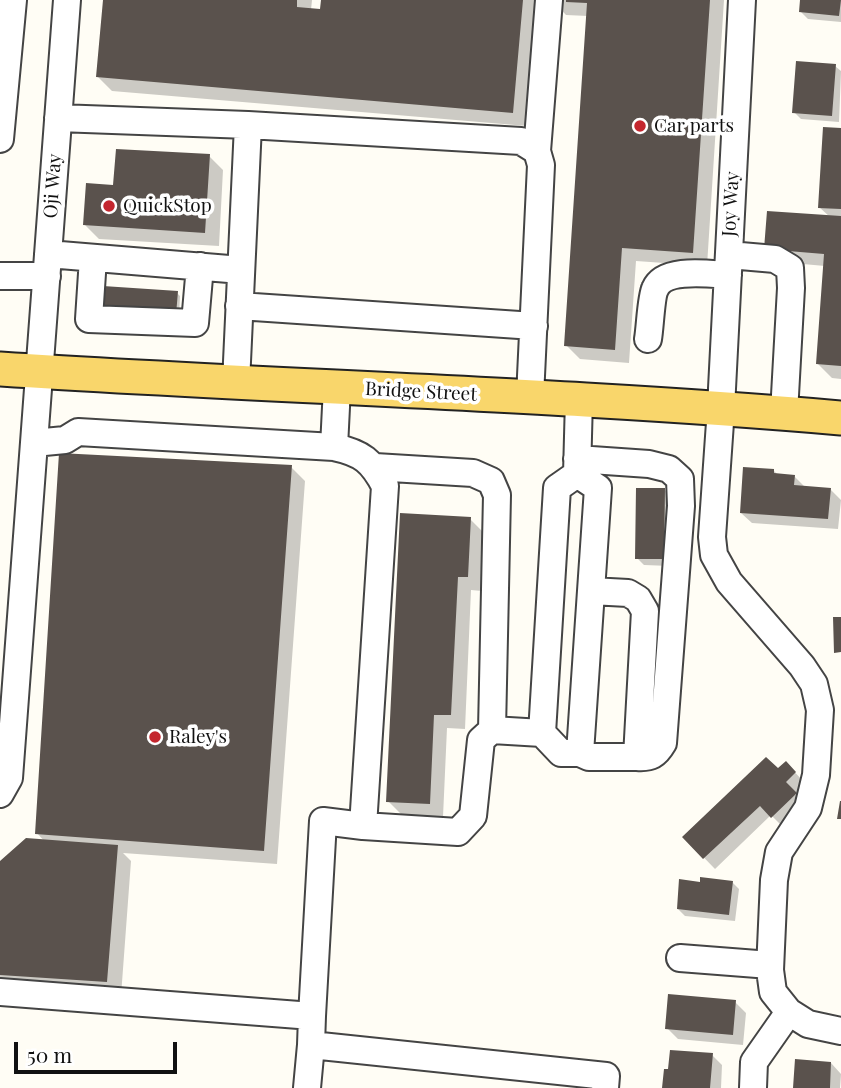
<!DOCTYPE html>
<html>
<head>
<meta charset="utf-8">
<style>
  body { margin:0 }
  #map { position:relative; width:841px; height:1088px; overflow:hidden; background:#fffdf5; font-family:"Playfair Display",serif }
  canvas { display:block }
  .scale { position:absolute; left:14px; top:1042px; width:163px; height:32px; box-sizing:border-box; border:4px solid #111; border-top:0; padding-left:9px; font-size:21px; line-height:24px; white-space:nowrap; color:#111; -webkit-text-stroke:5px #fff; paint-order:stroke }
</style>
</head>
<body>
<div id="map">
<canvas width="841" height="1088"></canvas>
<div class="scale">50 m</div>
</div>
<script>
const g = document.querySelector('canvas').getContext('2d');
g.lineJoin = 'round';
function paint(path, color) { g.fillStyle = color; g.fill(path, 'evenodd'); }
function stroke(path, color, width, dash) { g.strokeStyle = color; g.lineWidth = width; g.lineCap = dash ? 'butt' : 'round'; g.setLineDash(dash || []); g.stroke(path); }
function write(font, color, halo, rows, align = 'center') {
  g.font = font + ' "Playfair Display",serif'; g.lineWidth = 7; g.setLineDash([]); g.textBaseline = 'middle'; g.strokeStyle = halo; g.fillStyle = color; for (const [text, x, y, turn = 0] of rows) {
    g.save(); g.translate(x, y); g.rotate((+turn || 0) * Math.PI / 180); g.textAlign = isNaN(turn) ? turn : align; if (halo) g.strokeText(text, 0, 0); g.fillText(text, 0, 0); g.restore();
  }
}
const shadow = new Path2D(`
  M105,0H312L311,10L322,11L323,0H537L527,126L112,91L98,77Z
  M552,0H724L707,266L636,261L629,363L580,359L566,345L588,16L566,15Z
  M802,0H841V22L808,19L801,12Z
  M835,66L841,71L839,122L801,119L794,112Z
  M841,130V379L832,378L818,364L825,266L780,262L766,248L830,217L819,207Z
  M209,156L223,170L219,246L99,239L85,225L115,187Z
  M177,293L180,296L179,317L106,312Z
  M291,467L305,481L277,864L123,853L131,861L121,996L0,987V863L45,842L37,833Z
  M774,471L778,475L794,476L806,488L830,489L841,500L838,529L752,523L741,513Z
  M665,490L672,497L670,566L644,565L637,558Z
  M470,519L484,533L482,591L471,590L465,729L447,728L443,817L402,815L388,801Z
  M786,763L806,784L795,794L806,805L783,827L771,815L715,869L684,837Z
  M732,882L739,889L735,921L685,916L678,909L702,884Z
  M735,1002L746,1013L743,1045L678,1039L667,1028Z
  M712,1055L722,1065L721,1088H665Z
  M831,1063L841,1074L840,1088H795Z`);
const building = new Path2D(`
  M103,0H297V7L320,9L321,0H523L513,113L96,77Z
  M566,0H710L693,253L622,248L615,350L564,346L587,3L566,2Z
  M800,0H841L839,16L799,12Z
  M796,61L836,64L832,116L792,113Z
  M823,127L841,128V209L818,208Z
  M116,149L210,154L205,233L83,225L86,183L113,185Z
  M767,211L841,216V366L816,364L824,254L764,249Z
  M103,286L178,291L176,315L101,310Z
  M59,453L292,465L264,851L35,834Z
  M743,467L774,469V473L795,475L794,485L831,488L828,519L740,513Z
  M636,488H665L664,559H635Z
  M400,513L471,517L468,577H458L451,715H434L430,804L386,802Z
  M833,617H841V652L834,653Z
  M766,757L778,768L786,761L796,772L786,782L797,793L771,818L760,806L703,859L682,837Z
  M840,801H841V819H837Z
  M26,838L118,845L107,982L0,975V861Z
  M700,877L733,881L729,915L677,909L679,879L700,882Z
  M668,994L736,1000L733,1035L665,1029Z
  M670,1050L713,1053L710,1088H662L664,1069H668Z
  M795,1059L831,1062L830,1088H793Z`);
const minor = new Path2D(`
  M742,0L721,408L712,537L714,555L729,582L802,666L814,684L820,710L816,775L808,808L779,852L774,880L770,970L773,992L789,1012L808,1024L841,1031
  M58,118L248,125
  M0,139L13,0
  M537,151L549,0
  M48,254L241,270
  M729,255L775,259L790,268L791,288L784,413
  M93,258L89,319L195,323L200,266
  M0,276H47
  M239,306L534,326
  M648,339C650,328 651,297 655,289C664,267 709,274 728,275
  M236,383L248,125L521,141L537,151L541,165L530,397
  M337,387L334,447C362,453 372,461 385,486L363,826L458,832L473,816L481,740L492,730L542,733
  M34,443L65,440L78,432L334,447
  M577,459L649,464L669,469L680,479L681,506L663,743C656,755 651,758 637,757
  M375,467L473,473L491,481L497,495L492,730
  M577,474L598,488L580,753H561L542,733L557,488Z
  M577,474L579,399
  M580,753L589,757H637L645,611L638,599L628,593L591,591
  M0,794L9,778L67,0
  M680,958L770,965
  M0,992L312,1016L311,1045L606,1076L605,1088
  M312,1016L323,821L363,826
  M307,1088L311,1045
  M753,1088L754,1062L789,1012`);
const major = new Path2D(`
  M0,369C280,387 561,394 841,418`);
const markers = [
  [640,126,7,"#c4262e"],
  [109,206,7,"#c4262e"],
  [155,737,7,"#c4262e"]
];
const poiNames = [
  ["Car parts",654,126],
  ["QuickStop",123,206],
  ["Raley's",169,737]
];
const streetNames = [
  ["Oji Way",53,186,-86],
  ["Joy Way",731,204,-87],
  ["Bridge Street",421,392,3]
];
paint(shadow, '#0003');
paint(building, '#5a524d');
stroke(minor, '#444', 30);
stroke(major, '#222', 37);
stroke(minor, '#fff', 26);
stroke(major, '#f9d66b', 33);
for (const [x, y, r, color] of markers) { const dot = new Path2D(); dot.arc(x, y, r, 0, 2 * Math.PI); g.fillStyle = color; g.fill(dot); stroke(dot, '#fff', 2.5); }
write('19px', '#111', '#fff', poiNames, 'left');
write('19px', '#111', '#fff', streetNames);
</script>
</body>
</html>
